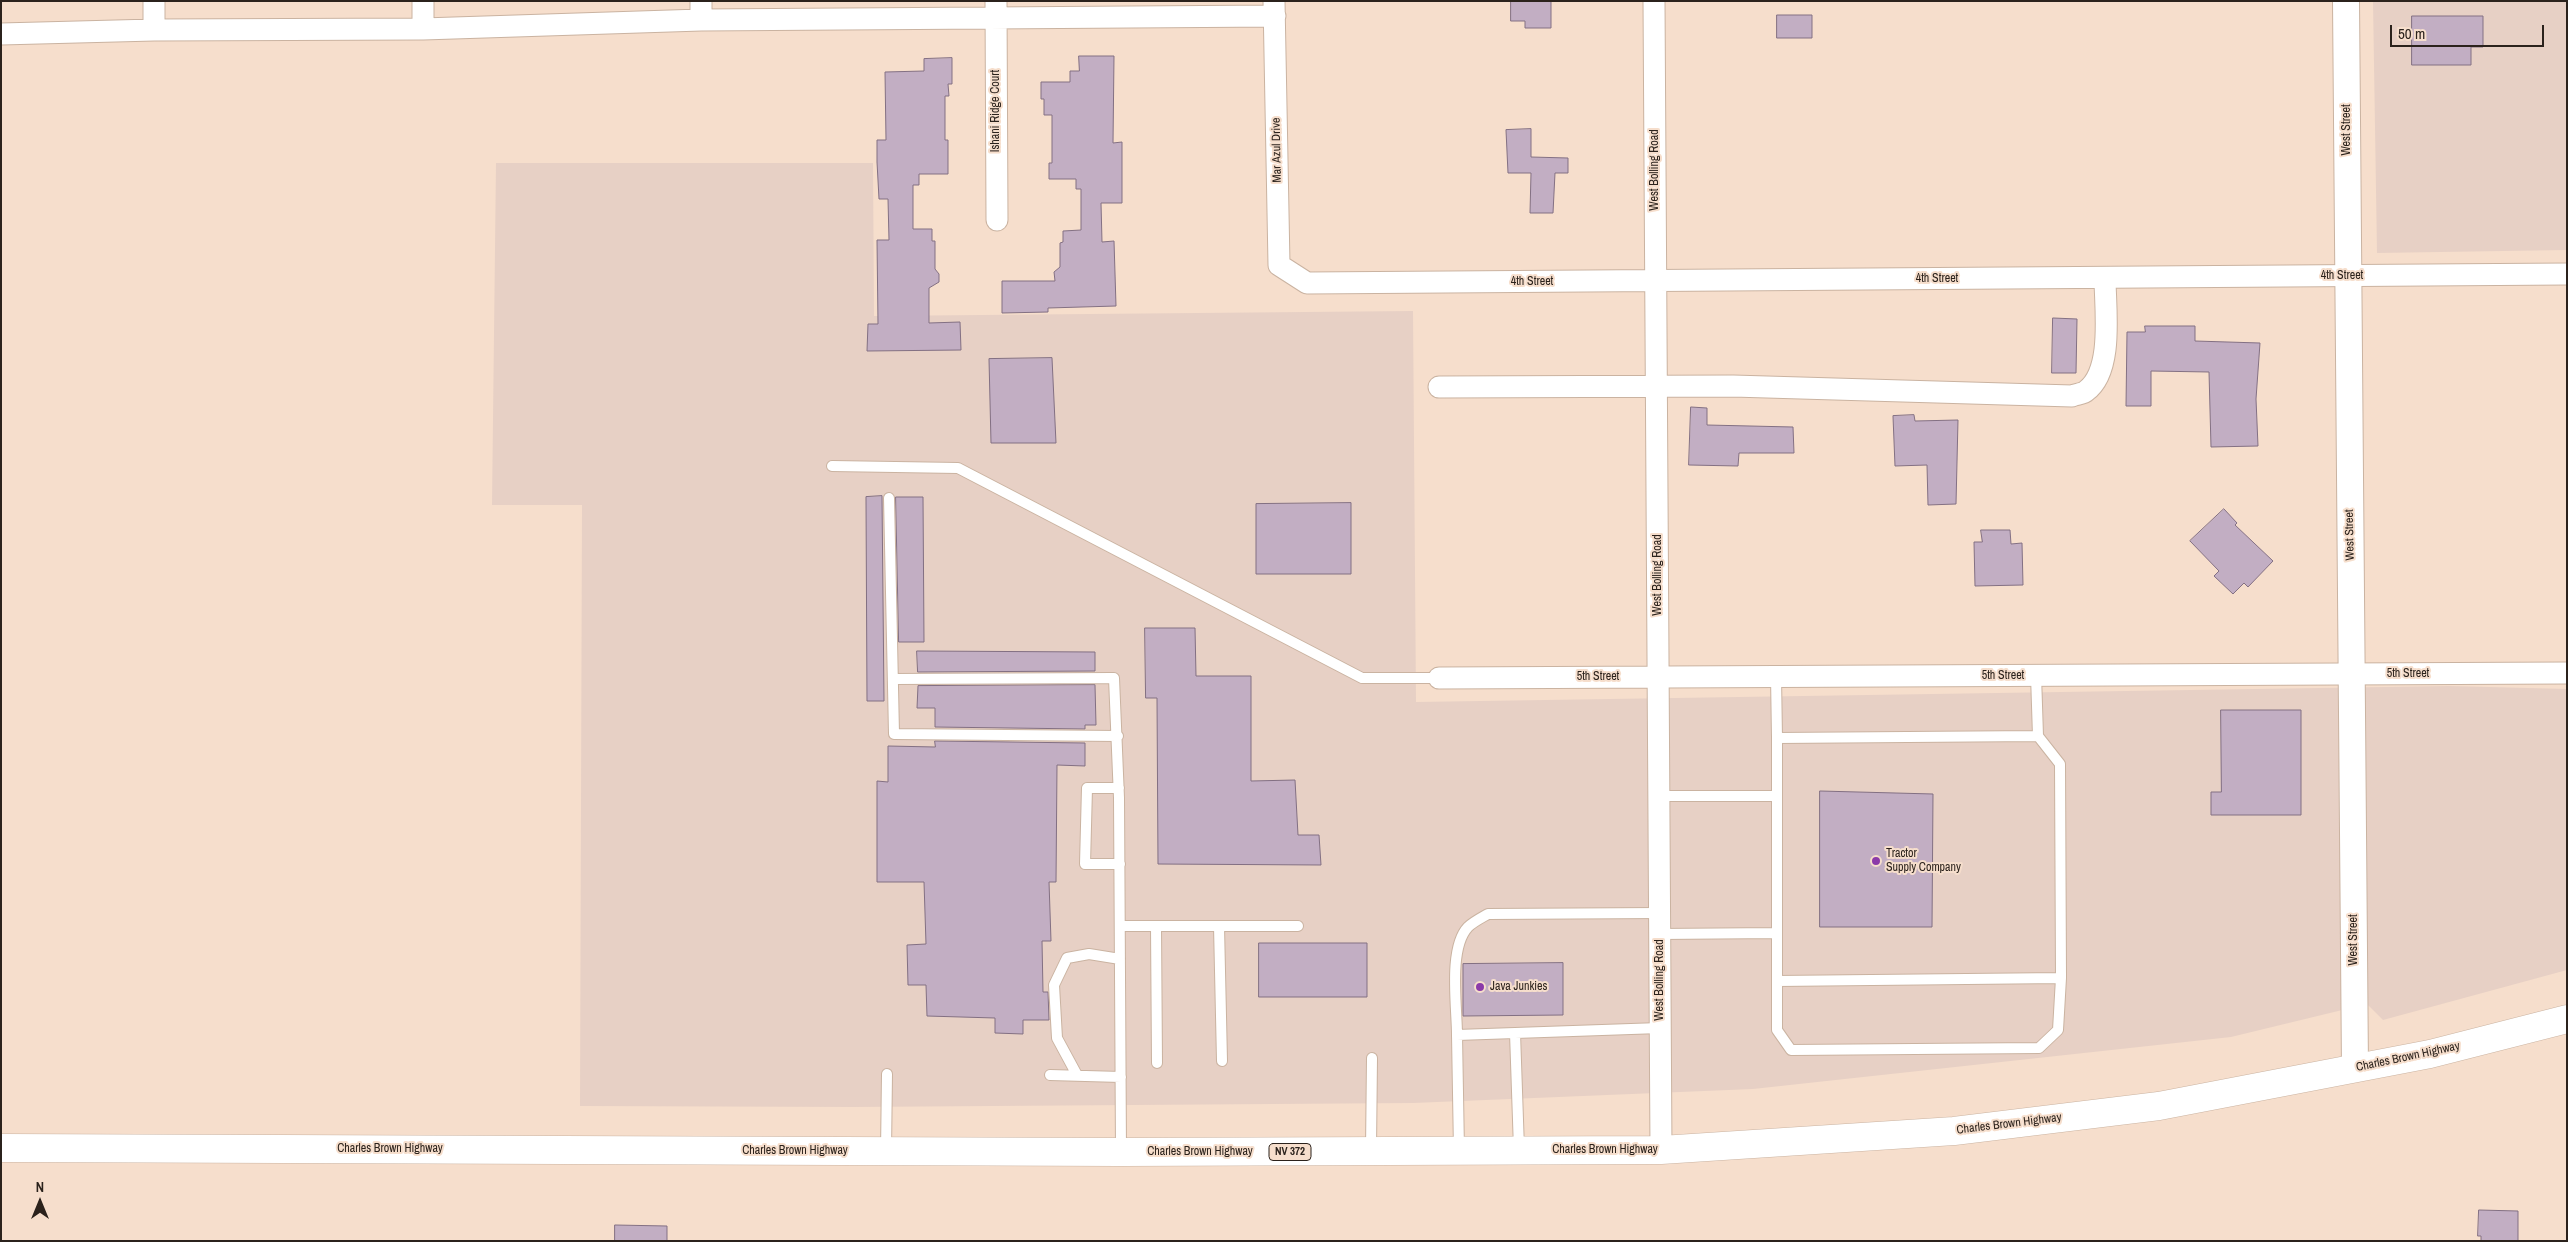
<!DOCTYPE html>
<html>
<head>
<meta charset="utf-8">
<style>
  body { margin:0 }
  #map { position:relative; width:2568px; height:1242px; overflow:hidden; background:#f6decc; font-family:"Archivo Narrow",sans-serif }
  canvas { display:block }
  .frame { position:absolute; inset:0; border:2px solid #2b221c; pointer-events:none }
  .north { position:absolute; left:15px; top:1177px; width:50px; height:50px; -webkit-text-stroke:4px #f6decc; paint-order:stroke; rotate:0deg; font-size:14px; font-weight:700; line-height:20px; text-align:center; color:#2b221c }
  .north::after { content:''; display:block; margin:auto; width:18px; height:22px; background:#2b221c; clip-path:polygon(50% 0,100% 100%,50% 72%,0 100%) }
  .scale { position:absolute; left:2390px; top:25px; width:154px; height:22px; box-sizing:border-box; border:2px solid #2b221c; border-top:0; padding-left:6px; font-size:15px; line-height:18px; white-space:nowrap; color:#2b221c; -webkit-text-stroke:4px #f6decc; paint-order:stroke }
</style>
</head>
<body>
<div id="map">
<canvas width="2568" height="1242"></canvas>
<div class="frame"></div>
<div class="north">N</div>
<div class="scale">50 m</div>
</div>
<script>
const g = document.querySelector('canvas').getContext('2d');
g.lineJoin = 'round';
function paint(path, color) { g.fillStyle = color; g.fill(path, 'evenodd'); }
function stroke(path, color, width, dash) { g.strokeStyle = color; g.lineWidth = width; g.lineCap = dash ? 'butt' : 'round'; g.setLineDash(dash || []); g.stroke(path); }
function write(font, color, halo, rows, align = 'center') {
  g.font = font + ' "Archivo Narrow",sans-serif'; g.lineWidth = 4; g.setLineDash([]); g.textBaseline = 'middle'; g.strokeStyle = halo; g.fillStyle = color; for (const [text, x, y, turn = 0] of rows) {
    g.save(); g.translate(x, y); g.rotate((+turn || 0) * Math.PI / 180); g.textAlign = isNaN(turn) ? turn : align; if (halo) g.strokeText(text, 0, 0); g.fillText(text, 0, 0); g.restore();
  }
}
const commercial = new Path2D(`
  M2373,1H2567V250L2377,253Z
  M496,163H873L874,316L1413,311L1416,702L2449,686L2567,689V970L2383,1020L2367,1004L2231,1037L1753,1089L1413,1103L853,1107L580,1106L582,505H492Z`);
const building = new Path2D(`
  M1511,1H1551V28H1525V21H1511Z
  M1777,15H1812V38H1777Z
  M2412,16H2483V47H2471V65H2412Z
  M1079,56H1114L1113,143L1122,142V203H1101L1102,242L1114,241L1116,306L1048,308V312L1002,313V281H1055L1054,272L1060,267V243L1063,242V231L1081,230V189H1076V179H1049V163H1052V115H1044V99H1041V82H1070V71H1079Z
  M952,58V84H948L949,96H945V140H948V174H919V185H913V229H932V241H935V269L939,274V282L929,288V323L960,322L961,350L867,351L868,324H878L877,240H889L888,199H879L877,162V140H886L885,72L924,71V59Z
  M1531,129V157L1568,158V173H1555L1553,213H1530L1531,173H1508L1506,130Z
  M2053,318L2077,319L2076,373H2052Z
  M2145,326H2195V341L2260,343L2256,399L2258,446L2211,447L2209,372L2151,371V406H2126L2127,332H2145Z
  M1052,358L1056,443H991L989,359Z
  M1691,407L1707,408V425L1793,427L1794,453H1739L1738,466L1689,465Z
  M1914,415L1915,421L1958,420L1956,504L1928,505L1927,465L1895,466L1893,416Z
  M882,496L884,701H867L866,497Z
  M896,497H923L924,642H899Z
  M1351,503V574H1256V504Z
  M2224,509L2237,523L2235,525L2273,561L2248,587L2244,583L2233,594L2214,576L2219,571L2190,541Z
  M1981,530H2010L2011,544L2022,543L2023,585L1975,586L1974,542H1982Z
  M1145,628H1195L1196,676H1251V781L1295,780L1298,835H1319L1321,865L1158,864L1157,698H1146Z
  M917,651L1095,652V671L918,672Z
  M1095,685L1096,725H1085V729L935,727V708H917L918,686Z
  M2221,710H2301V815H2211V792H2221Z
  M935,741L1085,743V766L1057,765L1056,882H1049L1051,941H1042L1043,992H1048L1049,1020H1023V1034L995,1033V1018L927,1016L926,985H908L907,945L926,944L924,882H877V781L888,782V746L935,747Z
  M1820,791L1933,794L1932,927H1820Z
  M1259,943H1367V997H1259Z
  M1563,963V1015L1463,1016V964Z
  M2479,1210L2518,1211V1241H2481V1236H2478Z
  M615,1225L667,1226V1241H615Z`);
const service = new Path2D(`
  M832,466L958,468L1362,678H1439
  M889,498L894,734L1118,736
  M1776,676L1777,738L2038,736
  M893,679L1114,678L1119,798L1121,1151
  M1119,788H1087L1085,864H1120
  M1659,796H1777
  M1120,926H1298
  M1156,926L1157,1063
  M1219,926L1222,1061
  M1777,933V738
  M1660,934L1777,933V1030L1791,1050L2039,1048L2058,1030L2061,978L2060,764L2038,736L2036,675
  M1777,981L2061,978
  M1515,1033L1519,1149
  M1457,1035C1457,1007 1448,948 1468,927C1473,922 1481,918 1488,914L1660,913
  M1050,1075L1121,1077
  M1077,1075L1057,1038L1054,985L1067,958L1089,954L1120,959
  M1371,1149L1372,1058
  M886,1151L887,1074
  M1459,1151L1457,1035L1660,1028`);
const minor = new Path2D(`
  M154,1V30
  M423,1V29
  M996,1L997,220
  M1274,1L1279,265L1307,283L2567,274
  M1654,1L1661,1150
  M701,20V1
  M1,34L154,30L423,29L701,20L1275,16
  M1439,387L1733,386L2072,396C2076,394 2083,394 2086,391C2114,371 2105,308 2105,278
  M1439,678L2567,673`);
const tertiary = new Path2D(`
  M2346,1L2355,1068`);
const primary = new Path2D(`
  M1,1148L1121,1152L1661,1150L1954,1131L2159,1106L2430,1054L2567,1019`);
const markers = [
  [1876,861,5,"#8b3aa9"],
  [1480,987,5,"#8b3aa9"]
];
const shields = [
  [1290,1152,42]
];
const shieldNames = [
  ["NV 372",1290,1152]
];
const streetNames = [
  ["Ishani Ridge Court",996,111,-90],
  ["West Street",2347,130,-90],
  ["Mar Azul Drive",1277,150,-91],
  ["West Bolling Road",1655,170,-90],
  ["4th Street",2342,276],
  ["4th Street",1937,279],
  ["4th Street",1532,282],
  ["West Street",2350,535,-91],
  ["West Bolling Road",1658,575,-90],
  ["5th Street",2408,674],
  ["5th Street",2003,676],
  ["5th Street",1598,677],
  ["West Street",2354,940,-90],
  ["West Bolling Road",1660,980,-90],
  ["Charles Brown Highway",2408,1057,-12],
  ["Charles Brown Highway",2009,1124,-7],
  ["Charles Brown Highway",390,1149],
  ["Charles Brown Highway",1605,1150],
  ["Charles Brown Highway",795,1151],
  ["Charles Brown Highway",1200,1152]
];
const poiNames = [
  ["Tractor",1886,854],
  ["Supply Company",1886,868],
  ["Java Junkies",1490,987]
];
paint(commercial, '#e7d0c5');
paint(building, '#c2aec3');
stroke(building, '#837083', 1);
stroke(service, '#cab3a1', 12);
stroke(minor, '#cab3a1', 23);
stroke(tertiary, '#cab3a1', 28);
stroke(primary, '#cab3a1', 29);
stroke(service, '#fff', 10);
stroke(minor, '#fff', 21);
stroke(tertiary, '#fff', 26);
stroke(primary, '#fff', 28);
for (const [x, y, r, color] of markers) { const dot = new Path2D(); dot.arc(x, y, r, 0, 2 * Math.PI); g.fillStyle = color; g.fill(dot); stroke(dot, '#f6decc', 2); }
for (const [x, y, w] of shields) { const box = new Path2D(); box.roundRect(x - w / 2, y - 8.5, w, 17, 4); g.fillStyle = '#f6decc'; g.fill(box); stroke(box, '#2b221c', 1); }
write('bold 11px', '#2b221c', null, shieldNames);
write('12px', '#2b221c', '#f6decc', streetNames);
write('12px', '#2b221c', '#f6decc', poiNames, 'left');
</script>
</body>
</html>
